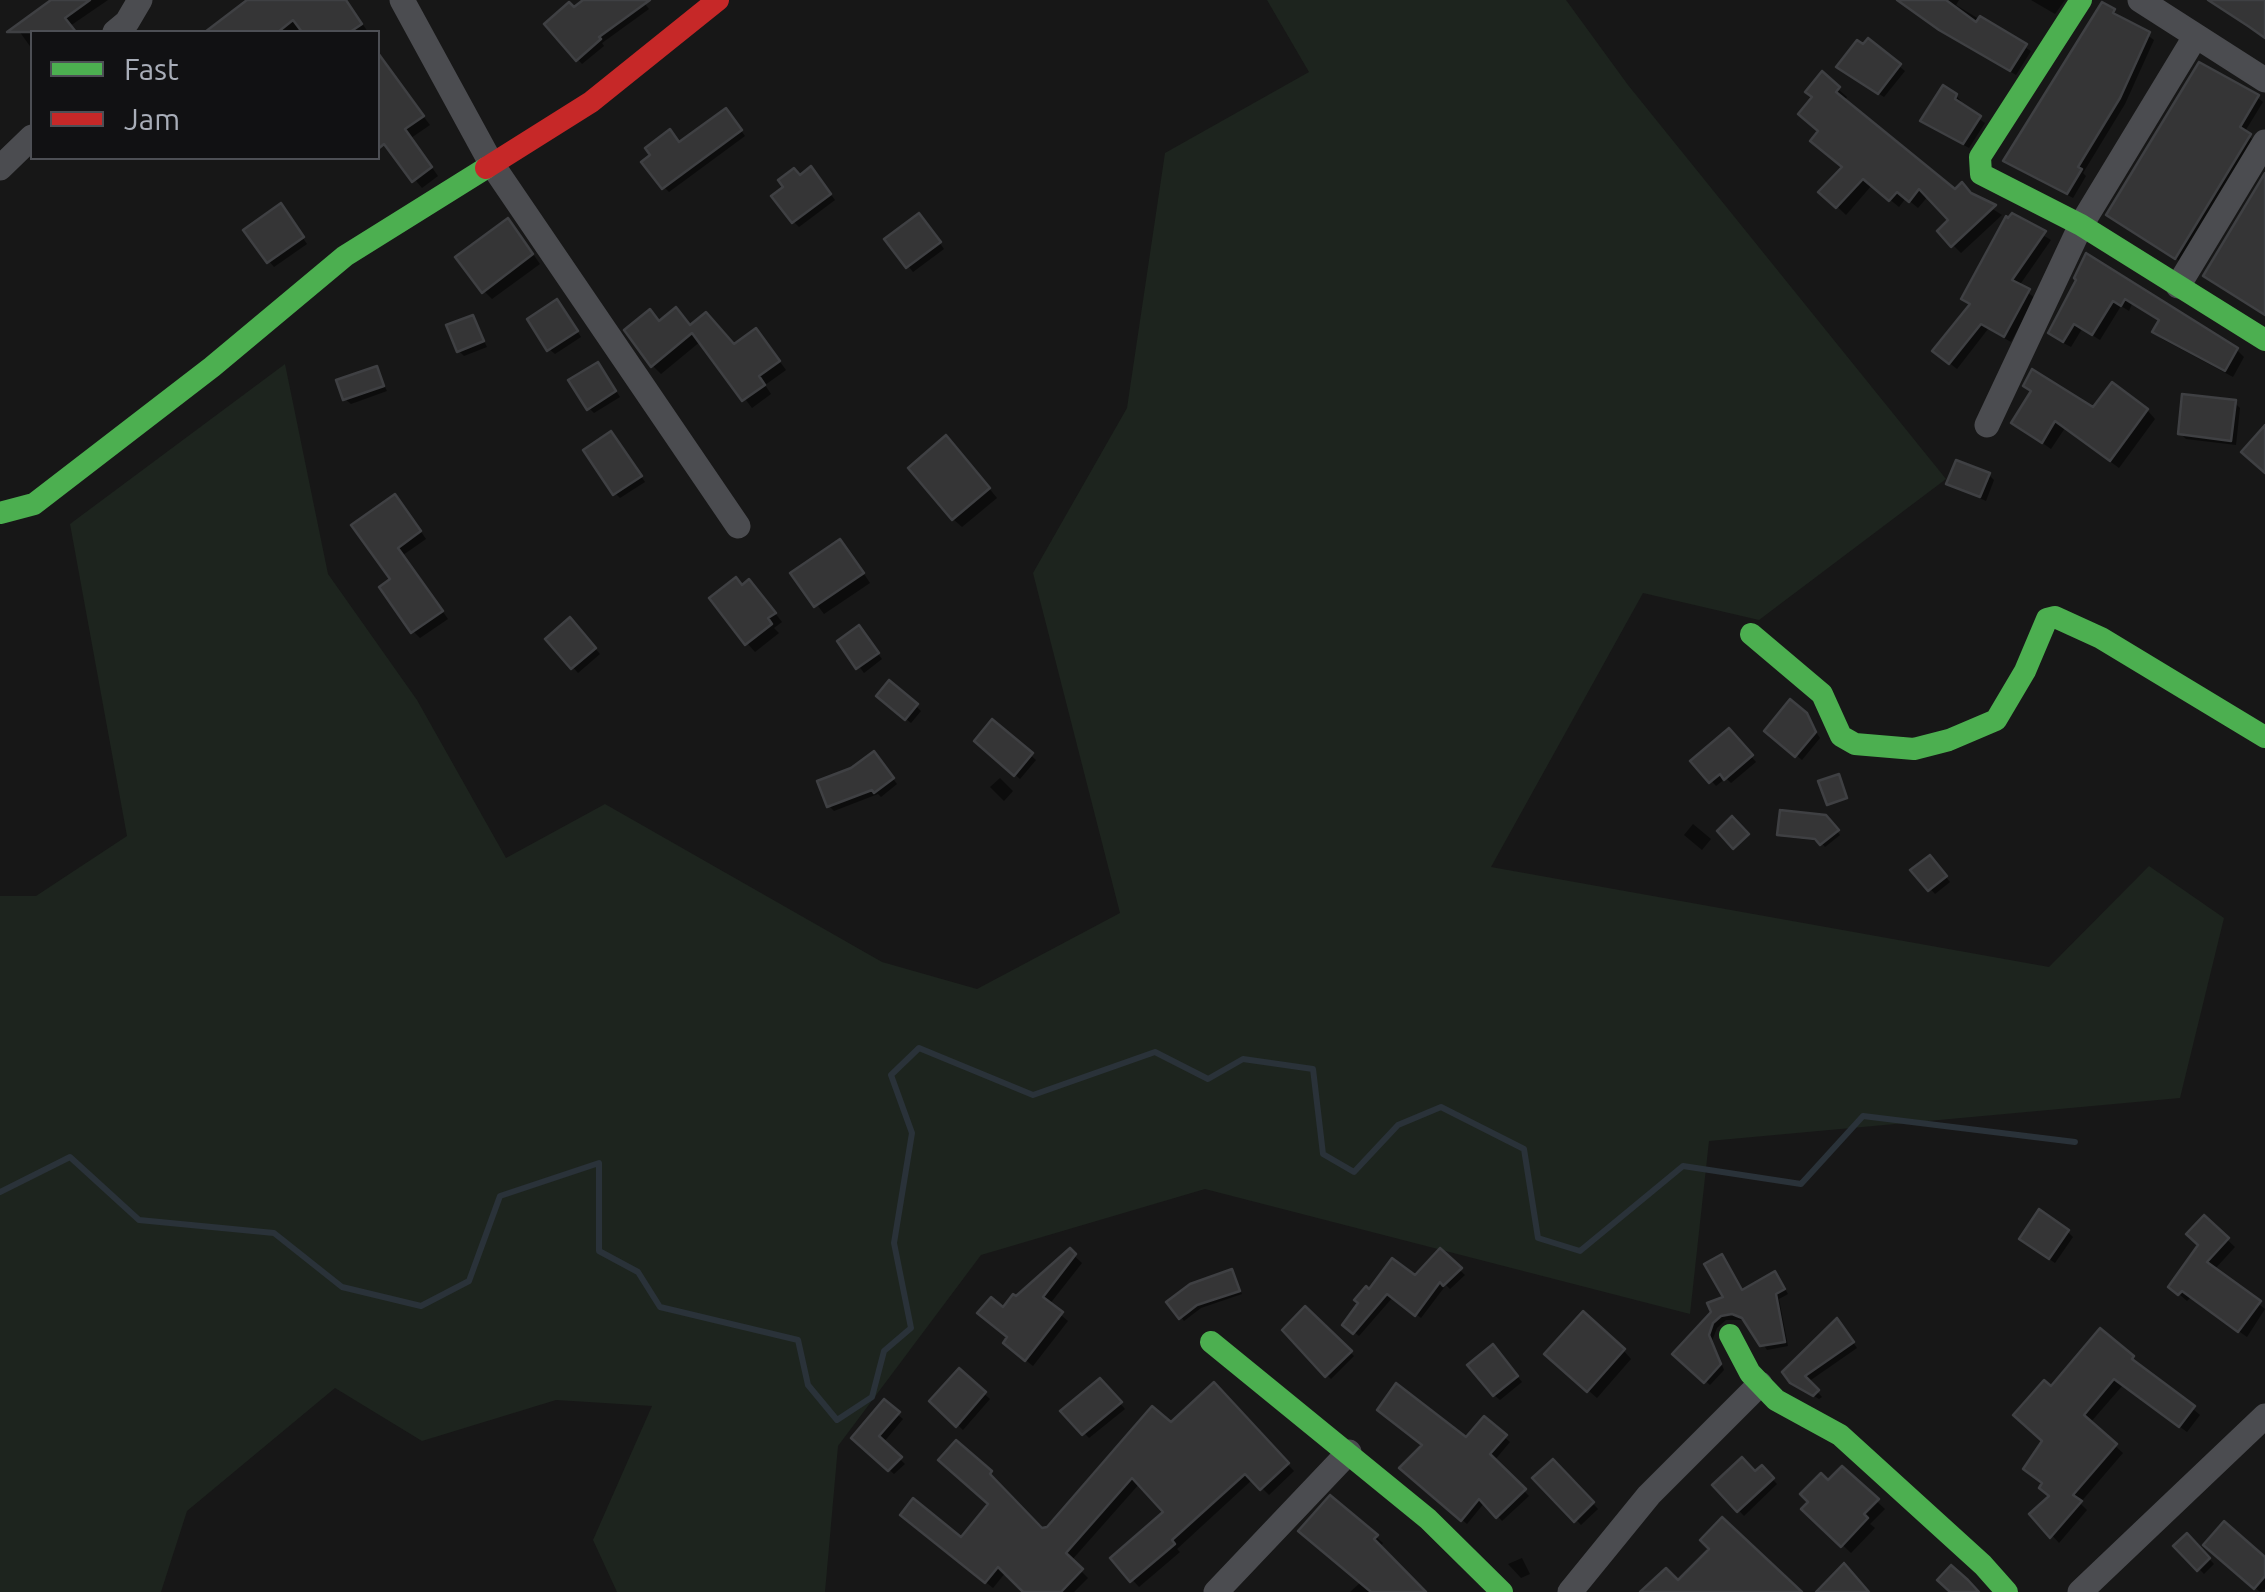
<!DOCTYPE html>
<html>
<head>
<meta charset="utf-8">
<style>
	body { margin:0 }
	#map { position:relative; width:2265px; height:1592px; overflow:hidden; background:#171717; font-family:Ubuntu,sans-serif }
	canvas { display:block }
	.legend { position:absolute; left:30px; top:30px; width:350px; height:130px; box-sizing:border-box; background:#111113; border:2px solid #4d4f55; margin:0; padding:12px 18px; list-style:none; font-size:30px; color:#a8adb8 }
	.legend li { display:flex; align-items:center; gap:20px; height:50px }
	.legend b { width:50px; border:2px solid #4d4f55 }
</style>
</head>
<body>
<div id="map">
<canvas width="2265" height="1592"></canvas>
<ul class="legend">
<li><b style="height:12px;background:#4caf50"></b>Fast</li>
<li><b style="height:12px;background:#c62828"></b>Jam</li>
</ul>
</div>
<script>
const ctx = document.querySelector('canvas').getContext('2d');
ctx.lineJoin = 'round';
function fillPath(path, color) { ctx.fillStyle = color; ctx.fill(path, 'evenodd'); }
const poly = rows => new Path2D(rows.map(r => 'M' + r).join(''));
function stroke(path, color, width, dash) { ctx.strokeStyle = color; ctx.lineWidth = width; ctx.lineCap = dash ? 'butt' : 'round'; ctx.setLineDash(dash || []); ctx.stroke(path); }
const green = poly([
	[1267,0,1566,0,1628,85,1946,479,1759,620,1643,593,1491,867,2049,967,2149,866,2224,918,2180,1098,1709,1141,1690,1314,1205,1189,981,1255,838,1446,825,1592,617,1592,593,1540,652,1406,556,1400,422,1441,335,1388,187,1511,161,1592,0,1592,0,896,36,896,127,836,70,524,285,364,328,574,417,700,506,858,605,804,882,962,977,989,1120,913,1033,573,1127,408,1165,153,1309,72]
]);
const shadow = poly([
	[55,0,108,0,70,26,75,32,32,32,32,49,17,28],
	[255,0,346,0,368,32,305,32,302,28,297,32,210,32],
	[587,0,642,0,649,9,602,43,604,46,582,64,547,24],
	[1898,0,1959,0,1956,5,2031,51,2016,75,1947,34],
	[2031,0,2065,0,2055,14],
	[2113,11,2154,40,2125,104,2083,173,2086,176,2073,198,2006,161],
	[1868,41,1905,71,1884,97,1845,72],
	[381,61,430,125,411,138,438,176,422,188,378,135,378,63],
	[1822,75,1847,97,1844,102,1955,192,1972,196,2002,215,1961,253,1940,232,1952,220,1929,195,1918,208,1906,198,1899,207,1872,185,1846,215,1822,192,1844,168,1821,132,1814,98],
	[1956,96,1961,101,1959,105,1985,123,1969,148,1928,125],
	[2257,97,2263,102,2244,133,2255,141,2181,262,2109,215],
	[731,117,745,136,669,192,664,187,680,144],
	[816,175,835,200,799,227,794,222,800,177],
	[285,212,307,244,274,267,269,261],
	[2012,217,2051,240,2019,286,2035,298,2011,342,1988,329,1957,369,1942,357,1972,306,1964,298],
	[924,221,944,249,913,272,887,239],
	[516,230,540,264,492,299,484,291],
	[2087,257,2237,350,2244,357,2233,377,2162,339,2155,332,2161,322,2132,304,2129,311,2121,306,2100,340,2082,329,2071,347,2058,340,2051,333,2079,280],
	[562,307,581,337,555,354,549,349],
	[472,317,487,347,464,356,459,351],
	[660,323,691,328,734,347,764,340,786,370,765,385,771,394,752,408,701,341,661,374,653,366],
	[376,369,387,391,351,404,345,399],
	[603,370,620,397,594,413,589,408],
	[2235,403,2240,408,2236,445,2186,439,2180,433],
	[2094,410,2147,410,2155,419,2119,468,2065,428,2051,449,2014,423],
	[616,439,645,482,620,498,615,493],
	[955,447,997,498,962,527,953,519],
	[1989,475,1994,480,1986,501,1949,484],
	[402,504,426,539,403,555,448,619,420,638,413,631,393,580],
	[848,550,870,583,824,614,793,573],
	[758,591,782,622,774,628,779,633,755,652,747,643],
	[570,620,600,654,578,673,548,639],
	[863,633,882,659,864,673,840,641],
	[884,701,916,706,921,711,911,723],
	[1805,715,1820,738,1802,760,1773,736],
	[993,722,1036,760,1020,779,977,741],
	[1729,731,1756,762,1731,783,1726,778,1716,786,1694,761],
	[879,760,897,784,881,797,878,794,834,811,829,806],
	[1000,778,1013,791,1004,801,990,787],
	[1830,822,1840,835,1825,847,1820,841,1784,837,1780,834],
	[1693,824,1711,839,1702,850,1684,835],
	[1934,863,1950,882,1935,894,1914,871],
	[2204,1218,2235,1247,2214,1270,2265,1309,2247,1337,2191,1297,2187,1301,2171,1287,2201,1246],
	[2068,1232,2073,1237,2055,1263,2027,1244],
	[1070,1252,1082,1263,1049,1305,1068,1321,1033,1366,1013,1350,1004,1310],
	[1440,1252,1465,1275,1450,1289,1446,1285,1421,1318,1393,1297,1359,1336,1345,1325,1366,1290,1415,1278],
	[1722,1257,1744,1293,1779,1279,1788,1294,1779,1299,1788,1346,1767,1350,1747,1320,1726,1320,1717,1328,1712,1341,1724,1370,1710,1385,1676,1354,1727,1298],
	[1231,1272,1242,1294,1201,1308,1184,1321,1181,1317],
	[1305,1309,1354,1356,1331,1379,1295,1344],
	[1842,1327,1857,1348,1808,1382,1822,1397,1819,1399,1791,1382],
	[1623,1350,1631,1359,1597,1398,1556,1362],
	[1498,1352,1522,1382,1500,1400,1494,1395],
	[2132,1358,2200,1415,2187,1432,2123,1385,2090,1423,2123,1453,2080,1503,2087,1510,2059,1543,2033,1514,2052,1497,2045,1442,2051,1390],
	[959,1371,990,1399,963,1430,932,1401],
	[1100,1381,1125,1409,1089,1438,1064,1411],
	[1214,1386,1294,1471,1269,1495,1253,1479,1177,1549,1180,1552,1139,1587,1113,1558,1167,1512,1140,1483,1071,1561,1088,1578,1074,1592,1026,1592,1006,1572,993,1588,911,1522,962,1540,991,1505,956,1444,997,1480,995,1482,1041,1530,1048,1529],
	[884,1403,903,1419,883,1443,905,1464,894,1474,854,1438],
	[1484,1420,1510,1442,1494,1461,1529,1496,1502,1521,1485,1502,1467,1524,1403,1468,1467,1441],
	[1553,1462,1598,1509,1581,1525,1536,1478],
	[1762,1468,1777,1484,1744,1516,1715,1485,1755,1474],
	[1842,1469,1885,1509,1870,1524,1875,1528,1851,1553,1805,1509],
	[2187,1536,2214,1564,2204,1574,2177,1546],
	[1376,1537,1383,1543,1379,1548,1424,1592,1350,1592,1361,1582,1308,1538],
	[2213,1551,2265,1557,2265,1589,2260,1592],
	[1522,1558,1530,1574,1521,1578,1508,1564]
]);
const stream = poly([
	[0,1192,70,1157,139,1220,274,1233,342,1287,421,1306,469,1281,500,1196,599,1163,599,1251,638,1272,660,1307,798,1340,808,1385,837,1420,872,1397,884,1351,911,1328,894,1243,912,1133,891,1075,919,1048,1033,1095,1155,1052,1208,1079,1243,1059,1313,1069,1323,1154,1354,1172,1398,1125,1441,1107,1524,1149,1538,1238,1580,1251,1683,1166,1801,1184,1863,1116,2075,1142]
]);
const building = poly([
	[51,0,90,0,65,18,76,32,7,32,51,0],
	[247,0,346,0,362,24,350,32,302,32,293,20,278,32,205,32,247,0],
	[583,0,650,0,599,37,601,39,576,61,544,24,569,2,574,7,583,0],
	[1897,0,1946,0,1976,22,1980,16,2027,44,2010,71,1939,30,1897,0],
	[2208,0,2265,0,2265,38,2248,26,2208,0],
	[2102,2,2115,9,2113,13,2150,32,2120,98,2078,167,2082,169,2067,194,2003,161,2102,2],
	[1868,38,1901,64,1878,94,1836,67,1857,40,1863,44,1868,38],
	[378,53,424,116,405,129,432,167,412,182,384,144,378,149,378,53],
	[2199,62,2259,95,2240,127,2251,134,2175,259,2106,215,2199,62],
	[1822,71,1840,87,1836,92,1955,189,1962,182,1971,193,1996,205,1951,247,1937,231,1948,220,1919,189,1909,202,1897,192,1889,201,1863,179,1836,208,1818,192,1842,167,1810,141,1818,131,1798,114,1812,97,1805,92,1822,71],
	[1943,85,1957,94,1955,99,1981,116,1963,144,1920,121,1943,85],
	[726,108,742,130,662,189,641,162,650,155,645,148,670,129,679,142,726,108],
	[811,166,831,194,792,223,771,196,783,187,778,180,794,168,800,175,811,166],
	[2265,173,2265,315,2203,276,2265,173],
	[281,203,304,237,267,263,243,230,281,203],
	[919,213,941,242,906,268,884,239,919,213],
	[2012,213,2046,231,2012,280,2030,289,2004,337,1981,324,1949,364,1932,351,1970,304,1961,299,2006,216,2008,218,2012,213],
	[508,218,533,254,482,293,455,257,508,218],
	[2086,253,2238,348,2225,371,2152,332,2159,320,2125,299,2121,306,2113,301,2092,335,2074,324,2063,342,2048,333,2076,280,2074,278,2086,253],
	[557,299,578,331,547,351,527,319,557,299],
	[676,307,690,325,706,312,734,344,756,328,780,361,759,376,765,385,742,401,692,333,651,367,624,330,650,309,659,321,676,307],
	[473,315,484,341,457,352,446,325,473,315],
	[598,362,616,391,587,410,568,380,598,362],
	[377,366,384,386,343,400,336,380,377,366],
	[2032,369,2093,407,2112,382,2148,409,2110,461,2055,421,2042,443,2011,423,2031,391,2023,386,2032,369],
	[2182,394,2236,400,2231,441,2178,434,2182,394],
	[2265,425,2265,473,2241,452,2265,425],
	[611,431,642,476,613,495,583,450,611,431],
	[946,435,990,488,952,520,908,468,946,435],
	[1956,460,1990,473,1980,497,1946,484,1956,460],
	[395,494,421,531,398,548,443,611,411,633,379,587,390,579,351,525,395,494],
	[840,539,864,573,814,607,790,573,840,539],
	[736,577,742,585,749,579,776,613,768,618,772,624,745,645,709,598,736,577],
	[570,617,596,648,571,669,545,639,570,617],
	[859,625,879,653,856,669,837,641,859,625],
	[889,680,918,704,905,720,876,696,889,680],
	[1790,699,1807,713,1816,732,1795,757,1764,731,1790,699],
	[992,719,1033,753,1014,776,974,741,992,719],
	[1729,728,1753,755,1724,780,1720,774,1709,783,1690,761,1729,728],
	[874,751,894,778,874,793,872,790,827,807,817,781,851,768,874,751],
	[1839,774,1847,798,1827,805,1818,781,1839,774],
	[1780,810,1826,815,1839,830,1820,845,1815,839,1777,835,1780,810],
	[1732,816,1749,834,1733,849,1717,831,1732,816],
	[1930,855,1947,876,1928,891,1910,870,1930,855],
	[2039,1209,2069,1230,2049,1259,2019,1239,2039,1209],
	[2204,1215,2229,1238,2207,1262,2261,1301,2238,1332,2182,1291,2178,1295,2168,1287,2198,1245,2186,1234,2204,1215],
	[1070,1248,1076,1254,1043,1297,1063,1312,1025,1361,1003,1343,1007,1337,977,1313,991,1297,1003,1307,1013,1294,1016,1296,1070,1248],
	[1440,1248,1462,1268,1443,1286,1440,1282,1415,1316,1387,1294,1353,1334,1342,1325,1358,1303,1354,1300,1366,1286,1369,1289,1392,1258,1415,1275,1440,1248],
	[1722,1254,1742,1290,1775,1271,1785,1289,1776,1294,1785,1342,1760,1346,1742,1318,1732,1314,1721,1316,1713,1323,1709,1335,1721,1364,1704,1383,1672,1354,1711,1312,1707,1303,1723,1297,1704,1264,1722,1254],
	[1232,1269,1240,1291,1197,1305,1179,1319,1166,1302,1190,1284,1232,1269],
	[1305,1306,1352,1351,1325,1377,1282,1330,1305,1306],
	[1583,1311,1625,1349,1587,1392,1544,1354,1583,1311],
	[1837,1318,1854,1342,1805,1376,1819,1390,1813,1396,1790,1383,1782,1372,1837,1318],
	[2100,1328,2134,1356,2132,1359,2195,1406,2179,1427,2114,1379,2084,1415,2117,1444,2073,1495,2082,1501,2050,1538,2029,1514,2049,1496,2039,1488,2042,1483,2023,1469,2042,1441,2013,1415,2044,1380,2051,1386,2100,1328],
	[1493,1344,1518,1376,1493,1396,1467,1365,1493,1344],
	[959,1368,986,1392,956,1427,929,1401,959,1368],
	[1100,1378,1122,1402,1082,1435,1060,1411,1100,1378],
	[1214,1382,1289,1463,1260,1490,1245,1474,1172,1540,1175,1544,1130,1582,1110,1558,1163,1512,1132,1478,1066,1553,1083,1569,1061,1592,1023,1592,998,1567,985,1583,900,1515,913,1498,961,1537,988,1504,938,1460,956,1440,992,1471,990,1474,1042,1528,1047,1527,1152,1406,1171,1422,1214,1382],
	[1396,1383,1466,1437,1484,1416,1507,1435,1490,1454,1526,1489,1496,1518,1479,1499,1461,1521,1399,1468,1422,1445,1377,1410,1396,1383],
	[884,1399,900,1412,879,1436,902,1457,888,1471,851,1438,884,1399],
	[1742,1457,1755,1471,1762,1465,1774,1478,1737,1512,1712,1485,1742,1457],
	[1553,1459,1594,1502,1574,1522,1532,1478,1553,1459],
	[1842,1466,1879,1499,1864,1514,1868,1518,1841,1547,1801,1509,1808,1502,1800,1494,1821,1473,1828,1480,1842,1466],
	[1330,1495,1378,1535,1374,1539,1426,1592,1371,1592,1298,1531,1330,1495],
	[1722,1517,1802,1592,1640,1592,1666,1568,1678,1580,1709,1549,1700,1540,1722,1517],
	[2224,1521,2265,1557,2265,1576,2254,1589,2203,1545,2224,1521],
	[2187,1533,2210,1558,2197,1571,2173,1546,2187,1533],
	[1844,1563,1869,1592,1816,1592,1844,1563],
	[1951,1565,1968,1580,1979,1592,1950,1592,1937,1580,1951,1565]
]);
const street = poly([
	[402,0,491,163,738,526],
	[2140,0,2265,80],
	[115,32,127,22,140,0],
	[0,168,32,137],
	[2178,286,2265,142],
	[1987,425,2081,225,2195,37],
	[1216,1592,1349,1452],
	[1570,1592,1649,1495,1760,1384],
	[2080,1592,2265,1416]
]);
const fast = poly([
	[2081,0,1980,157,1981,174,2081,225,2265,340],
	[0,513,34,504,212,367,345,256,486,168],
	[1751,634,1822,694,1841,736,1855,744,1914,749,1949,740,1996,720,2025,671,2047,619,2055,617,2101,638,2265,737],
	[1730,1335,1750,1373,1776,1400,1840,1435,1983,1565,2007,1592],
	[1211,1342,1428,1519,1502,1592]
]);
const jam = poly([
	[486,168,591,102,718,0]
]);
fillPath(green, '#1d241e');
fillPath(shadow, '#0007');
stroke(stream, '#2a3239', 6);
fillPath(building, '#353536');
stroke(building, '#3f4043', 2.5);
stroke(street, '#4b4c50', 25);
stroke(fast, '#4caf50', 22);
stroke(jam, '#c62828', 22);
</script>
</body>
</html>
